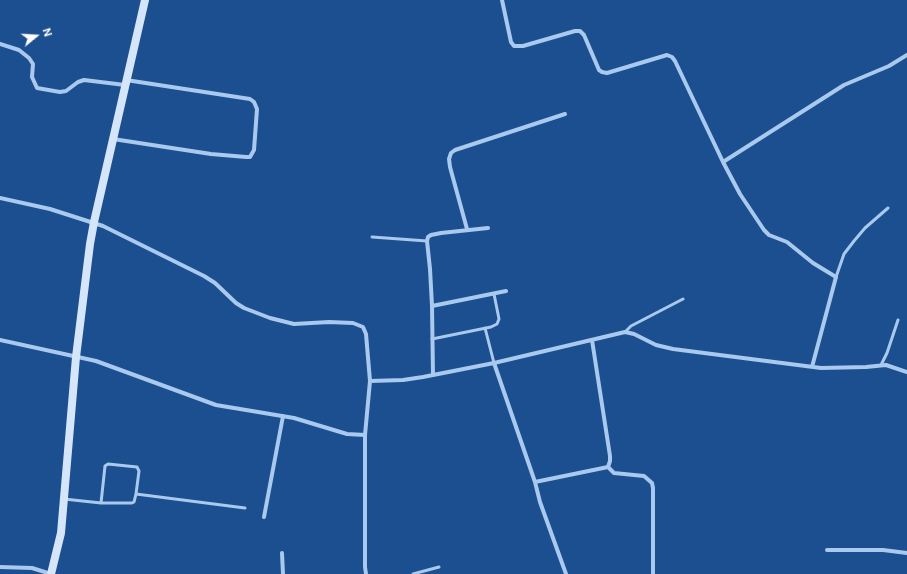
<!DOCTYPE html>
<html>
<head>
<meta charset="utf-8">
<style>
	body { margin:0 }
	#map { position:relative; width:907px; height:574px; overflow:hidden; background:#1b4f8f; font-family:"DM Sans",sans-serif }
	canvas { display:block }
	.north { position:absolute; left:16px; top:16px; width:40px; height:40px; -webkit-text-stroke:3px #1b4f8f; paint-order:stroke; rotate:72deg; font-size:11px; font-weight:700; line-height:16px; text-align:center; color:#fff }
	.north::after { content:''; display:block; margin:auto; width:14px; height:18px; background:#fff; clip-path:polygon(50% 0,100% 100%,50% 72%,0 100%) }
</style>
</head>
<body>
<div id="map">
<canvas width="907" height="574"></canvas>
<div class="north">N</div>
</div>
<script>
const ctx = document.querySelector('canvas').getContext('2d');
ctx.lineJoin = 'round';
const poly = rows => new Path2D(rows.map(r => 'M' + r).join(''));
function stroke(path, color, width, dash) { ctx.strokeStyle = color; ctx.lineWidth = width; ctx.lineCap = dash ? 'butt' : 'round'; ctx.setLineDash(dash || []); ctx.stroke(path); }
const lane = poly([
	[372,237,427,241],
	[836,277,844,254,854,241,865,228,888,208],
	[485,328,494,363],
	[625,332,631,326,683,299],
	[432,339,491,327,497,324,499,319,494,294],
	[881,365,887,353,898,320],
	[136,494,245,508],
	[64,499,101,503,132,503,134,502,136,494,139,471,137,467,108,464,105,466,101,503],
	[413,574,439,567]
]);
const street = poly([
	[502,0,511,42,514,46,523,46,575,31,580,31,584,35,599,70,602,72,607,73,667,55,672,57,675,61,723,162,740,194,764,230,769,235,787,242,813,263,836,277,812,367],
	[0,44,19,50,29,58,33,64,32,77,37,88,60,92,66,91,78,82,84,80,125,85],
	[113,139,211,154,246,157,250,157,254,150,257,109,254,102,250,99,126,80],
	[723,162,844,85,889,66,907,55],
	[0,198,50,209,103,226,204,276,215,283,236,303,244,308,270,318,294,324,329,322,353,323,363,327,366,334,370,381],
	[467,229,450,167,449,159,451,153,455,150,565,114],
	[432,306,506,291],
	[0,340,96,361,216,405,294,418,347,434,365,435],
	[494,363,535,482,540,502,566,574],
	[433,375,432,306,430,269,427,241,428,237,431,235,441,233,488,228],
	[608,467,614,473,644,476,652,483,653,488,653,574],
	[535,482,608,467,610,461,610,456,592,340],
	[264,517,283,416],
	[827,550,883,550,907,553],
	[282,553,283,574],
	[0,567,32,568,51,574],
	[366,574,365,567,365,435,370,381,403,380,423,377,494,363,625,332,634,334,656,345,673,349,821,368,866,367,886,365,907,372]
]);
const secondary = poly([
	[51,574,61,533,76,357,90,244,94,222,145,0]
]);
stroke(lane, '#a9c9ee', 3);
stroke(street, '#a9c9ee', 4);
stroke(secondary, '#d6e6fa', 8);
</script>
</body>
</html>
